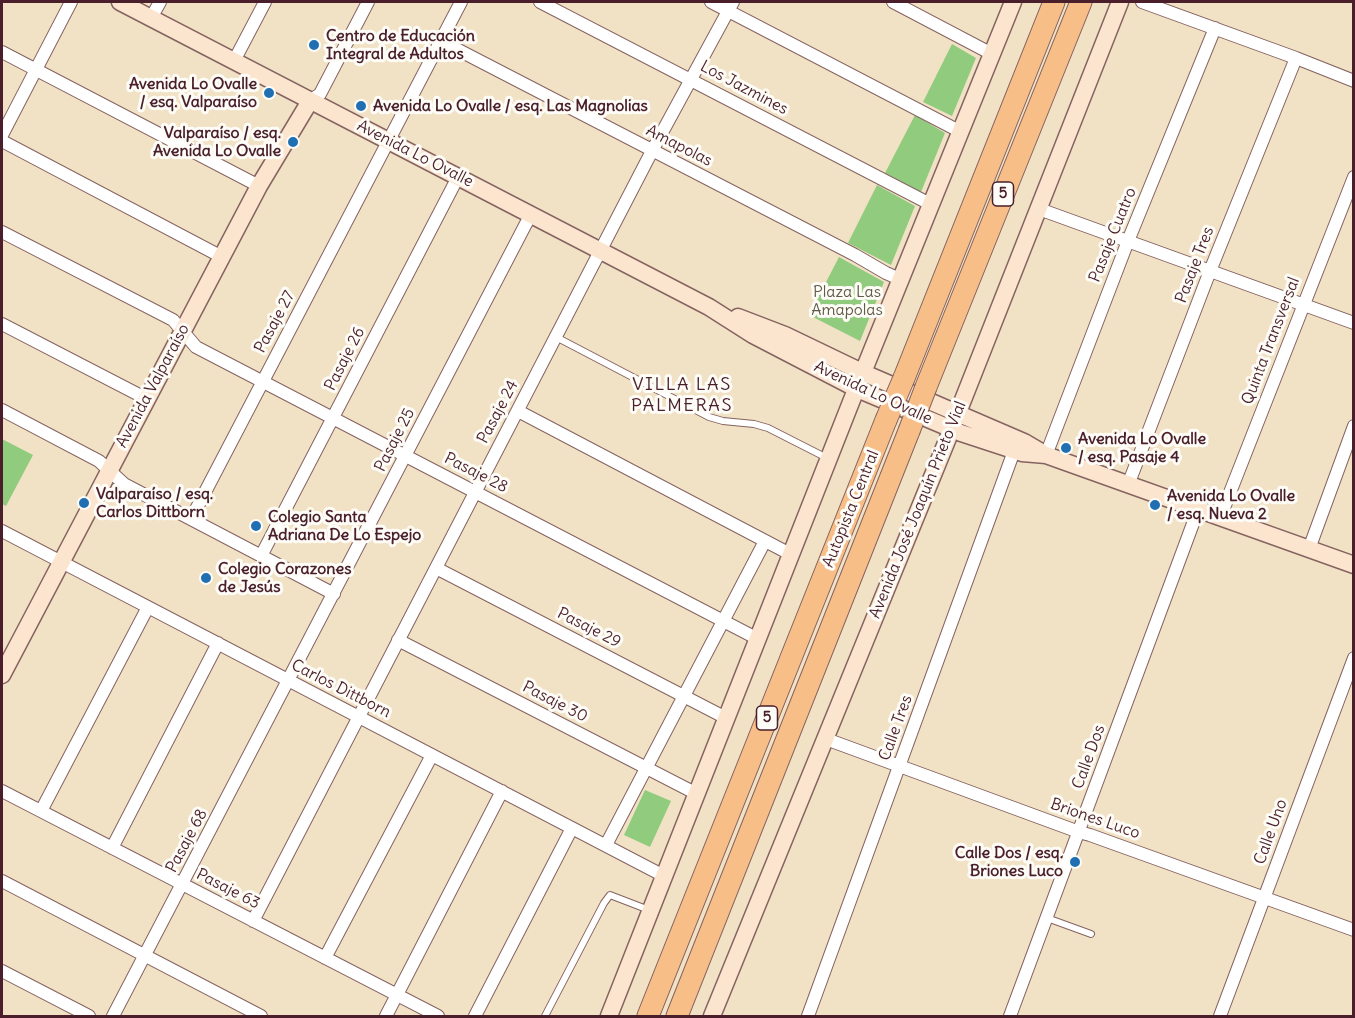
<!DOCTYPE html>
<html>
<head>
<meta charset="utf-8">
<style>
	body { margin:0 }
	#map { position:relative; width:1355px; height:1018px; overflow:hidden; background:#f2e2c5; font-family:Delius,sans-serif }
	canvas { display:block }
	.frame { position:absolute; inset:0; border:3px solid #4a1f2b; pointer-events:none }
</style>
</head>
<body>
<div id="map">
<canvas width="1355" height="1018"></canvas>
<div class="frame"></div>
</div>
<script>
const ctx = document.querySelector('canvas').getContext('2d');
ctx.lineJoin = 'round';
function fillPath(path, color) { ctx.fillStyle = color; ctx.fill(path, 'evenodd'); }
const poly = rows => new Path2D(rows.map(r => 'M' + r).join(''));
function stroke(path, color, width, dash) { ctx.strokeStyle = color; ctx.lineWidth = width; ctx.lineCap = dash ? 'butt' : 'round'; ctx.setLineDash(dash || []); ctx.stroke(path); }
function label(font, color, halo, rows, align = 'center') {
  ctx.font = font + ' Delius,sans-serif'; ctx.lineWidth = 6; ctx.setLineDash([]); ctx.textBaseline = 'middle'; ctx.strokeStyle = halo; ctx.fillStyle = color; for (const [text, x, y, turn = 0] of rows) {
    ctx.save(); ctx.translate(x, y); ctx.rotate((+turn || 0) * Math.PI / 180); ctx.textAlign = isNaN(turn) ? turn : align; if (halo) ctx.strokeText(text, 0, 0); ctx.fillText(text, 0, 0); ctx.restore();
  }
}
const green = poly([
	[952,44,976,58,952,116,923,102],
	[915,115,945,133,921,192,885,173],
	[877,185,915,206,891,265,848,243],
	[839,257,884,282,860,341,809,315],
	[2,439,33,455,6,506,2,504],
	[645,790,671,801,650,847,624,835]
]);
const lane = poly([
	[556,337,709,417,723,421,754,424,768,428,827,458],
	[1047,918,1091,934],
	[545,1016,604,903,610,895,649,910]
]);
const street = poly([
	[540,2,932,205],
	[711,2,961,132],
	[893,2,992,54],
	[1142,2,1296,58,1354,81],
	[151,18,160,2],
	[441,41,855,255,886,273,902,280],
	[2,52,259,186],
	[234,61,265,2],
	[310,101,320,94,368,2],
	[2,135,71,2],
	[2,141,222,257],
	[1039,209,1354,323],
	[2,232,173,320,196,347,758,639],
	[2,324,147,399],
	[2,410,99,461,124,484,334,594],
	[518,411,792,555],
	[1046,455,1128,241,1215,28],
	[1128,485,1210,271,1296,58],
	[1220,518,1354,177],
	[191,519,461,2],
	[2,531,664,876],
	[1309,549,1354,426],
	[261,556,458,177],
	[436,568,726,718],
	[398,640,697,794],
	[826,739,1079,832,1090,835,1354,930],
	[2,791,438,1016],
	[41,811,148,607],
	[606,845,765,541],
	[112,848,218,643],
	[2,881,261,1016],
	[253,921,652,151,733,2],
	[325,958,432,755],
	[2,971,89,1016],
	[113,1016,531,214],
	[386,1016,502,791],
	[475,1016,572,828],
	[808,1016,1014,451],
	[1010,1016,1198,510],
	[1220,1016,1354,658]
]);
const secondary = poly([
	[120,2,709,307,753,335,857,389,961,433,1022,453,1046,455,1354,565],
	[738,317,785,335,864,373,1024,442,1041,452],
	[2,675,259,186,310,101],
	[609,1016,853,397,1013,2],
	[712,1016,946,443,1120,2]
]);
const highway = poly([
	[904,378,1054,2],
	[926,387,1081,2],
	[648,1016,886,420],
	[677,1016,909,431]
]);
const highwayBridge = poly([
	[886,420,904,378],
	[909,431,926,387]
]);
const markers = [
	[314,45,6,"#1f6fb2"],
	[269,93,6,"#1f6fb2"],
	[361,106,6,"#1f6fb2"],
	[293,142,6,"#1f6fb2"],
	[1066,448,6,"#1f6fb2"],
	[84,503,6,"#1f6fb2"],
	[1155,505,6,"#1f6fb2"],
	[256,526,6,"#1f6fb2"],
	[206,578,6,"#1f6fb2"],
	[1075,862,6,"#1f6fb2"]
];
const shields = [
	[1003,194,21],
	[767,718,21]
];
const shieldNames = [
	["5",1003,194],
	["5",767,718]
];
const poiNames = [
	["Centro de Educación",326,36],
	["Integral de Adultos",326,54],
	["Avenida Lo Ovalle",257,84,"right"],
	["/ esq. Valparaíso",257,102,"right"],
	["Avenida Lo Ovalle / esq. Las Magnolias",373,106],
	["Valparaíso / esq.",281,133,"right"],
	["Avenida Lo Ovalle",281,151,"right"],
	["Avenida Lo Ovalle",1078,439],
	["/ esq. Pasaje 4",1078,457],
	["Valparaíso / esq.",96,494],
	["Carlos Dittborn",96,512],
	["Avenida Lo Ovalle",1167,496],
	["/ esq. Nueva 2",1167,514],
	["Colegio Santa",268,517],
	["Adriana De Lo Espejo",268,535],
	["Colegio Corazones",218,569],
	["de Jesús",218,587],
	["Calle Dos / esq.",1063,853,"right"],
	["Briones Luco",1063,871,"right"]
];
const streetNames = [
	["Los Jazmines",744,88,28],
	["Amapolas",679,146,27],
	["Avenida Lo Ovalle",415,154,27],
	["Pasaje Cuatro",1113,235,-68],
	["Pasaje Tres",1195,265,-69],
	["Pasaje 27",275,322,-62],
	["Quinta Transversal",1271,341,-69],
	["Pasaje 26",345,359,-63],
	["Avenida Valparaíso",153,386,-62],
	["Avenida Lo Ovalle",873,393,25],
	["Pasaje 24",498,412,-62],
	["Pasaje 25",395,440,-63],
	["Pasaje 28",476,473,27],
	["Autopista Central",851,509,-68],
	["Avenida José Joaquín Prieto Vial",918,510,-68],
	["Pasaje 29",589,628,27],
	["Carlos Dittborn",341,689,27],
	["Pasaje 30",555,702,27],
	["Calle Tres",896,728,-70],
	["Calle Dos",1089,757,-70],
	["Briones Luco",1095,819,19],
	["Calle Uno",1271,832,-70],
	["Pasaje 68",187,841,-62],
	["Pasaje 63",228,889,27]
];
const parkNames = [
	["Plaza Las",847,292],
	["Amapolas",847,310]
];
const neighbourhoodNames = [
	["VILLA LAS",682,385],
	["PALMERAS",682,406]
];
fillPath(green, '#91cb7e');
stroke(lane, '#856361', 8);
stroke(street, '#856361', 14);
stroke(secondary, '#856361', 19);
stroke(highway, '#856361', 23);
stroke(lane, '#fff', 6);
stroke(street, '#fff', 12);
stroke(secondary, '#fce5cf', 16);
stroke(highway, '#f7be88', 21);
stroke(highwayBridge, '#856361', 23, []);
stroke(highwayBridge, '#f7be88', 21);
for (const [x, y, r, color] of markers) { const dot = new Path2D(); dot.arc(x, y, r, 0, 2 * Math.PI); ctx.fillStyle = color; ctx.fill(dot); stroke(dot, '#fdfcf7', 2); }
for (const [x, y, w] of shields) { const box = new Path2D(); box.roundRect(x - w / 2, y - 12, w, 24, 4.5); ctx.fillStyle = '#fdfcf7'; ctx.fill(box); stroke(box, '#4a1f2b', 1.5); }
label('bold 15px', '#4a1f2b', null, shieldNames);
label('bold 16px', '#4a1f2b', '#fdfcf7', poiNames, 'left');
label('16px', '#4a1f2b', '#fdfcf7', streetNames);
label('16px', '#635b48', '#fdfcf7', parkNames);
ctx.letterSpacing = '1.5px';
label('18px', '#4a1f2b', '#fdfcf7', neighbourhoodNames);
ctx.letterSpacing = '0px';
</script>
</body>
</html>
